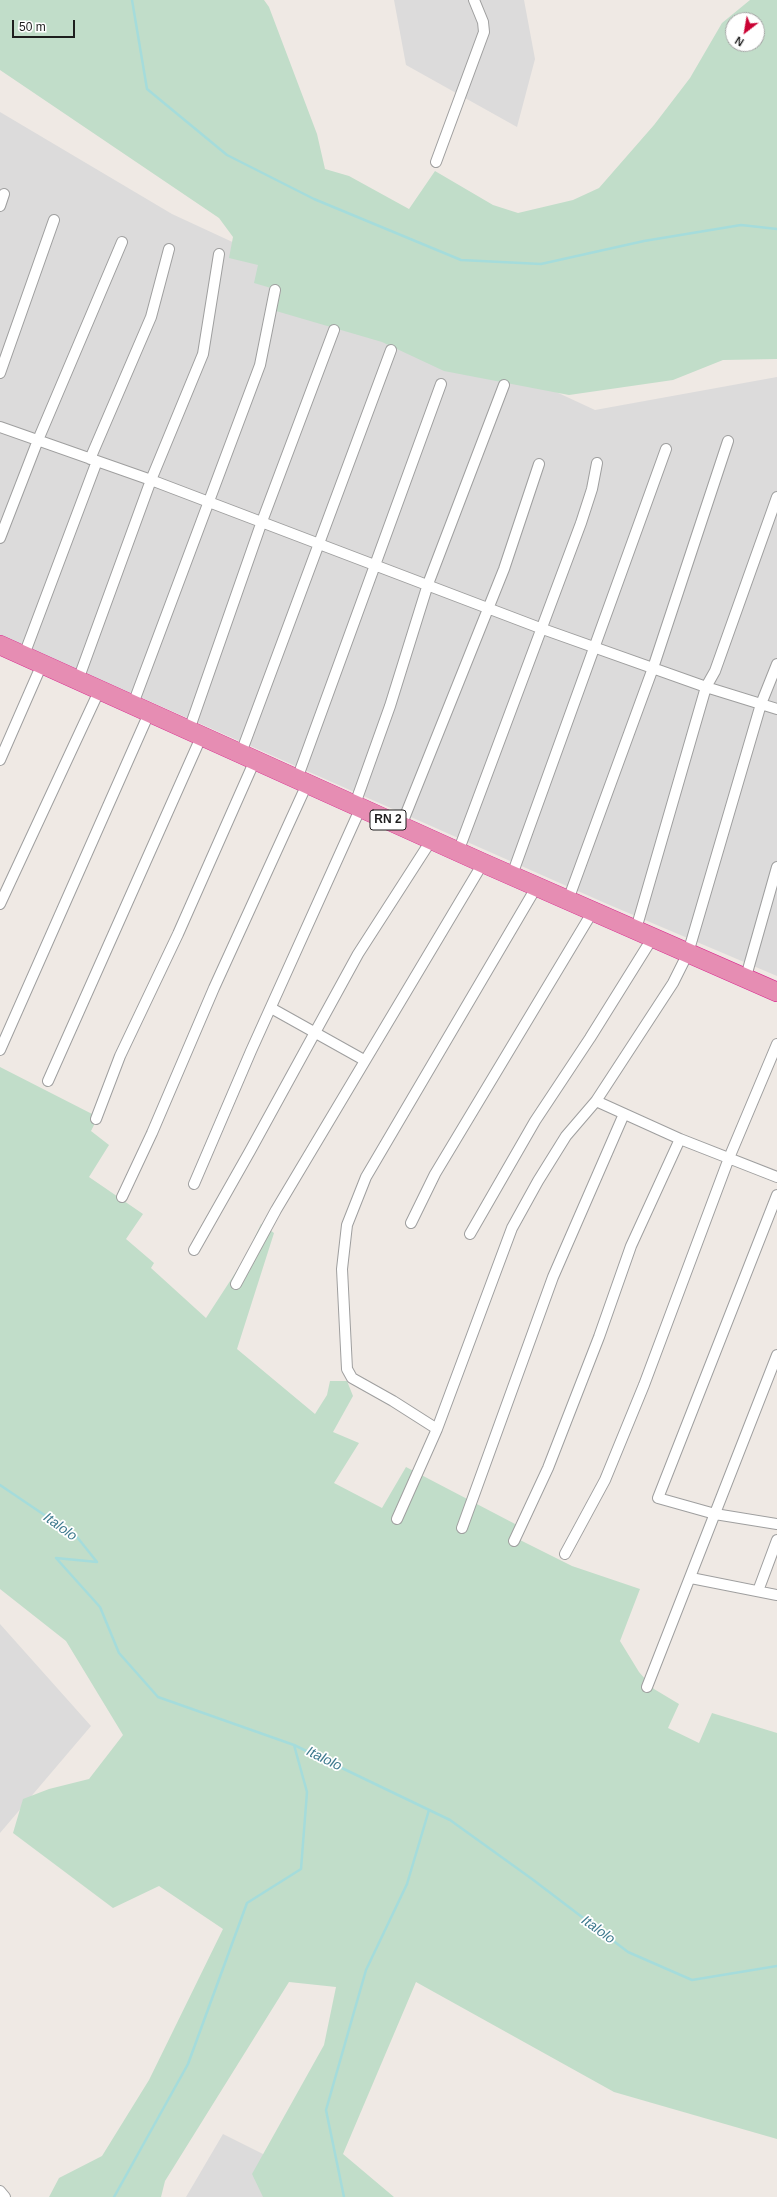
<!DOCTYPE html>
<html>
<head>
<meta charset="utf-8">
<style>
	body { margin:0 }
	#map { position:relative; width:777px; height:2197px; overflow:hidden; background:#efe9e4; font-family:Arial,sans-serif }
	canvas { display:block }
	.north { position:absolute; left:725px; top:12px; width:40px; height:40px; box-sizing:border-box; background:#fff; border:1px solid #a5a5a5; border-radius:50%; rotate:211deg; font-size:11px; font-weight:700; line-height:16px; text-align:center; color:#1e1e1e }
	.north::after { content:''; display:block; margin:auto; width:14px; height:18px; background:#ca0233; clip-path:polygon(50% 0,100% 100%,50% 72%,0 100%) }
	.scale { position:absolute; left:12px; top:20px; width:63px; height:18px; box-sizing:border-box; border:2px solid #1e1e1e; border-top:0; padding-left:5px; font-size:12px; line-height:14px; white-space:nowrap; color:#1e1e1e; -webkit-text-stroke:3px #fff; paint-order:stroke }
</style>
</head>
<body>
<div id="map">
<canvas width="777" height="2197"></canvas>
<div class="north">N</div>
<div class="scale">50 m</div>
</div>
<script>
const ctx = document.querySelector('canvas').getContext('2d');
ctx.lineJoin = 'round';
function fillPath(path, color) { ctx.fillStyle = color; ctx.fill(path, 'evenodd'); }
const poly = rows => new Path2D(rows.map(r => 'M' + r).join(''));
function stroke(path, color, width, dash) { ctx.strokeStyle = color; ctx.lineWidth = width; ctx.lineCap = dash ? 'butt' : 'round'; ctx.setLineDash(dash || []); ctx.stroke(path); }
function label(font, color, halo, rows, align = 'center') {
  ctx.font = font + ' Arial,sans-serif'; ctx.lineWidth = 3.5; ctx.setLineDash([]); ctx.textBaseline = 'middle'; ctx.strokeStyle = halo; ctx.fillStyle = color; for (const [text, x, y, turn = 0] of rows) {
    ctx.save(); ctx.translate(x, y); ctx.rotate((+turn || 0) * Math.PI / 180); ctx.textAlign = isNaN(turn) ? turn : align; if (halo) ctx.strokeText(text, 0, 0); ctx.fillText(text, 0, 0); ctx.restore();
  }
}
const residential = poly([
	[394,0,524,0,535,59,517,127,406,65],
	[0,112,172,214,595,410,777,377,777,976,605,903,0,635],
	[0,1624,91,1726,0,1833],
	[223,2134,349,2197,186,2197]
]);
const wetland = poly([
	[0,0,264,0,269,7,317,134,325,169,349,176,409,209,435,171,493,205,518,213,573,200,599,188,654,125,690,78,722,23,750,0,777,0,777,359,723,360,673,380,569,395,444,371,382,342,276,311,281,291,254,283,258,265,229,258,233,237,219,218,0,70],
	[733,20,757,20,757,44,733,44],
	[0,1067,98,1117,91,1131,109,1145,89,1177,143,1214,126,1239,154,1263,151,1268,206,1318,245,1258,261,1224,274,1233,237,1349,315,1414,327,1395,330,1381,347,1381,353,1396,333,1432,359,1443,334,1483,382,1508,406,1467,517,1525,514,1537,572,1566,640,1589,620,1641,639,1672,654,1689,679,1704,668,1728,699,1743,712,1713,777,1733,777,2139,614,2092,416,1982,343,2154,394,2197,263,2197,252,2174,324,2045,336,1987,289,1982,165,2181,161,2197,49,2197,59,2178,102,2156,149,2080,223,1929,159,1886,113,1908,13,1833,23,1799,49,1789,89,1779,123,1735,66,1641,0,1589]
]);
const stream = poly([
	[132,0,147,89,227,155,314,199,461,260,541,264,644,241,741,225,777,229],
	[0,1485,77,1537,97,1562,56,1558,100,1607,119,1653,158,1697,294,1745,450,1820,532,1879,628,1952,692,1980,777,1966],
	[114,2197,188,2064,247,1903,301,1869,307,1792,294,1745],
	[344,2197,326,2110,366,1970,407,1884,429,1810]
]);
const street = poly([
	[436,162,484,32,483,22,474,0],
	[0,206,4,194],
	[0,373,54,220],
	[0,427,151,480,540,628,706,687,777,709],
	[90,459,151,317,169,249],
	[0,538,38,440,122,242],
	[24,655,97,461],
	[78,680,151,480,203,354,219,254],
	[133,704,260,365,275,290],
	[189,730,261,524,334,330],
	[241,753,391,350],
	[0,760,42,664],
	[297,779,441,384],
	[355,804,390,706,428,584,504,385],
	[401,826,504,569,539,464],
	[458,852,581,523,592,489,597,463],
	[512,875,666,449],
	[568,900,653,668,728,441],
	[0,904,100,689],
	[636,929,706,687,715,671,777,497],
	[745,980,777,867],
	[271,1008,364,1060],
	[0,1050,150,711],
	[48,1081,202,735],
	[596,1101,680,1139,777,1177],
	[96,1119,120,1056,178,934,255,760],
	[194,1184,251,1051,361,807],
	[777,1195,658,1498,715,1514,777,1524],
	[122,1197,152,1133,214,988,307,784],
	[411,1223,435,1174,593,911],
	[470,1234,535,1121,590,1038,653,937],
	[194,1250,250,1151,358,954,432,839],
	[236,1284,276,1210,483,863],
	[437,1429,393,1401,352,1378,347,1369,342,1269,347,1225,366,1177,537,886],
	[397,1519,437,1429,512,1228,538,1181,566,1136,596,1101,673,983,688,953,761,704,777,664],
	[462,1528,553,1277,624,1114],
	[514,1541,548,1468,599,1337,631,1246,680,1139],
	[565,1554,605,1480,644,1385,729,1158,777,1044],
	[691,1578,777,1595],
	[758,1591,777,1540],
	[647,1687,777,1355],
	[0,2191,5,2197]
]);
const highway = poly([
	[0,645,483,863,777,992]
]);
const shields = [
	[388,820,36]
];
const shieldNames = [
	["RN 2",388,820]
];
const waterNames = [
	["Italolo",60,1527,36],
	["Italolo",324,1759,26],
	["Italolo",598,1930,36]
];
fillPath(residential, '#dcdbdb');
fillPath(wetland, '#c1ddc9');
stroke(stream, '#a5dcdb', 2.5);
stroke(street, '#9f9f9f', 12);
stroke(highway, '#d8268e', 20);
stroke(street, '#fff', 10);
stroke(highway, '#e68db3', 19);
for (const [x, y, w] of shields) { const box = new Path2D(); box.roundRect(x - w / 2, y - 10, w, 20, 3); ctx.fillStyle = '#fff'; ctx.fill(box); stroke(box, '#1e1e1e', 1); }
label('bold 12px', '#1e1e1e', null, shieldNames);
label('italic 14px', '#3f7a8e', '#fff', waterNames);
</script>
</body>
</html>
